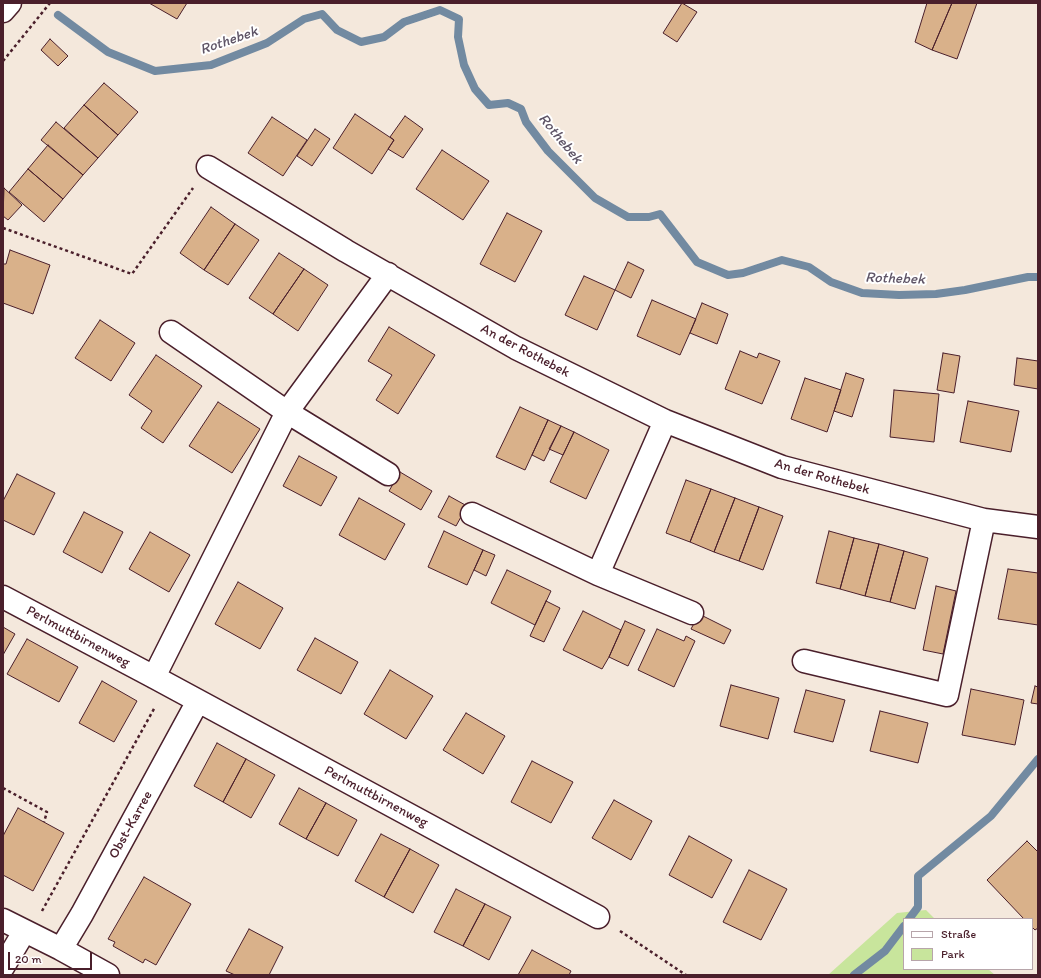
<!DOCTYPE html>
<html>
<head>
<meta charset="utf-8">
<style>
	body { margin:0 }
	#map { position:relative; width:1041px; height:978px; overflow:hidden; background:#f4e8dc; font-family:Itim,sans-serif }
	canvas { display:block }
	.frame { position:absolute; inset:0; border:4px solid #4a1f2b; pointer-events:none }
	.legend { position:absolute; left:903px; top:918px; width:130px; height:52px; box-sizing:border-box; background:#fff; border:1px solid #b7a5aa; margin:0; padding:5px 7px; list-style:none; font-size:12px; color:#4a1f2b }
	.legend li { display:flex; align-items:center; gap:8px; height:20px }
	.legend b { width:20px; border:1px solid #b7a5aa }
	.scale { position:absolute; left:8px; top:952px; width:84px; height:18px; box-sizing:border-box; border:2px solid #4a1f2b; border-top:0; padding-left:5px; font-size:12px; line-height:14px; white-space:nowrap; color:#4a1f2b; -webkit-text-stroke:3px #fff; paint-order:stroke }
</style>
</head>
<body>
<div id="map">
<canvas width="1041" height="978"></canvas>
<div class="frame"></div>
<ul class="legend">
<li><b style="height:5px;background:#fff"></b>Straße</li>
<li><b style="height:11px;background:#c8e59c"></b>Park</li>
</ul>
<div class="scale">20 m</div>
</div>
<script>
const ctx = document.querySelector('canvas').getContext('2d');
ctx.lineJoin = 'round';
function fillPath(path, color) { ctx.fillStyle = color; ctx.fill(path, 'evenodd'); }
const poly = rows => new Path2D(rows.map(r => 'M' + r).join(''));
function stroke(path, color, width, dash) { ctx.strokeStyle = color; ctx.lineWidth = width; ctx.lineCap = dash ? 'butt' : 'round'; ctx.setLineDash(dash || []); ctx.stroke(path); }
function label(font, color, halo, rows, align = 'center') {
  ctx.font = font + ' Itim,sans-serif'; ctx.lineWidth = 4; ctx.setLineDash([]); ctx.textBaseline = 'middle'; ctx.strokeStyle = halo; ctx.fillStyle = color; for (const [text, x, y, turn = 0] of rows) {
    ctx.save(); ctx.translate(x, y); ctx.rotate((+turn || 0) * Math.PI / 180); ctx.textAlign = isNaN(turn) ? turn : align; if (halo) ctx.strokeText(text, 0, 0); ctx.fillText(text, 0, 0); ctx.restore();
  }
}
const green = poly([
	[926,910,935,919,904,919,904,969,988,969,995,975,828,975,897,913]
]);
const stream = poly([
	[58,15,108,52,155,71,211,65,267,43,304,19,322,14,337,30,361,42,384,37,404,22,440,10,459,19,458,37,464,65,475,89,489,105,508,103,521,109,526,122,548,151,595,198,628,217,649,217,660,214,697,262,728,275,743,273,782,260,809,267,831,282,862,293,899,295,936,294,965,290,1028,277,1038,277],
	[909,919,918,907,918,876,991,816,1038,759],
	[854,975,885,951,904,926]
]);
const building = poly([
	[149,3,187,3,177,19,149,3],
	[682,3,697,12,677,42,663,33,682,3],
	[927,3,952,3,932,50,915,42,927,3],
	[952,3,977,3,957,59,932,50,952,3],
	[50,39,68,56,58,66,41,50,50,39],
	[104,83,138,112,118,135,84,105,104,83],
	[84,105,118,135,98,158,64,128,84,105],
	[355,114,394,140,372,174,333,148,355,114],
	[405,116,423,129,403,158,388,149,394,140,390,137,405,116],
	[272,117,307,140,283,176,248,153,272,117],
	[56,122,98,158,83,175,41,140,56,122],
	[315,129,330,139,312,166,297,156,315,129],
	[48,145,83,175,63,199,28,169,48,145],
	[442,150,489,181,463,220,416,189,442,150],
	[28,169,63,199,44,222,9,192,28,169],
	[4,188,22,205,8,220,3,216,4,188],
	[211,207,235,224,204,270,180,253,211,207],
	[507,213,542,231,515,282,480,264,507,213],
	[235,224,259,240,228,285,204,270,235,224],
	[10,250,50,265,33,314,3,303,3,264,6,264,10,250],
	[279,253,304,269,273,314,249,298,279,253],
	[628,262,644,270,631,298,615,290,628,262],
	[304,269,328,285,298,331,273,314,304,269],
	[584,276,615,290,597,330,565,315,584,276],
	[652,300,696,319,680,355,637,336,652,300],
	[702,303,728,314,717,344,690,333,702,303],
	[100,320,135,343,111,381,75,358,100,320],
	[389,327,435,355,398,414,376,400,392,375,368,361,389,327],
	[740,351,757,358,759,353,780,361,762,404,725,389,740,351],
	[943,353,960,356,954,393,937,390,943,353],
	[156,355,202,386,163,443,141,428,152,411,129,395,156,355],
	[1017,358,1038,361,1038,389,1014,385,1017,358],
	[846,373,864,379,852,417,834,411,846,373],
	[805,378,841,390,827,432,791,419,805,378],
	[894,390,939,394,934,442,890,437,894,390],
	[968,401,1019,411,1011,452,960,442,968,401],
	[218,402,260,429,232,473,189,446,218,402],
	[520,407,548,420,525,470,496,457,520,407],
	[548,420,561,426,544,461,532,455,548,420],
	[561,426,574,432,563,455,549,449,561,426],
	[574,432,609,450,586,499,550,482,574,432],
	[299,456,337,477,321,506,283,486,299,456],
	[400,472,432,491,421,510,389,491,400,472],
	[17,474,55,493,34,535,3,520,3,501,17,474],
	[686,480,711,489,690,542,666,533,686,480],
	[711,489,735,498,714,552,690,542,711,489],
	[449,496,467,506,456,526,438,517,449,496],
	[359,498,405,524,385,560,339,535,359,498],
	[735,498,759,507,739,561,714,552,735,498],
	[759,507,783,516,763,570,739,561,759,507],
	[84,512,123,532,102,573,63,552,84,512],
	[444,531,483,550,467,585,428,567,444,531],
	[829,531,854,538,840,589,816,583,829,531],
	[150,532,190,555,169,592,129,569,150,532],
	[854,538,879,544,865,596,840,589,854,538],
	[879,544,904,551,890,602,865,596,879,544],
	[483,550,495,555,486,576,474,570,483,550],
	[904,551,928,558,915,609,890,602,904,551],
	[1008,569,1038,573,1038,625,998,619,1008,569],
	[507,570,551,591,535,625,491,603,507,570],
	[238,582,283,608,260,649,215,624,238,582],
	[936,586,956,591,943,654,923,650,936,586],
	[546,601,560,608,544,642,530,636,546,601],
	[583,611,621,630,609,657,602,669,563,650,583,611],
	[699,614,731,630,724,644,691,629,699,614],
	[625,621,645,630,628,666,609,657,625,621],
	[3,627,15,634,3,655,3,627],
	[657,629,684,641,686,636,695,641,674,687,638,670,657,629],
	[315,638,358,662,341,694,297,670,315,638],
	[27,639,78,667,59,702,7,674,27,639],
	[390,670,433,696,406,739,364,714,390,670],
	[102,681,137,701,114,742,79,723,102,681],
	[731,685,779,698,768,739,720,726,731,685],
	[1035,686,1038,687,1038,704,1031,703,1035,686],
	[971,689,1024,700,1015,745,962,735,971,689],
	[806,690,845,700,833,742,794,732,806,690],
	[880,711,928,723,918,763,870,751,880,711],
	[466,713,505,736,483,774,443,750,466,713],
	[217,743,246,759,223,802,194,786,217,743],
	[246,759,275,775,251,818,223,802,246,759],
	[532,761,573,782,551,823,511,802,532,761],
	[299,788,326,803,306,839,279,824,299,788],
	[614,800,652,821,631,860,592,838,614,800],
	[326,803,357,820,338,856,306,839,326,803],
	[18,808,64,833,33,891,3,875,3,836,18,808],
	[381,834,410,849,384,897,355,881,381,834],
	[689,836,732,860,712,898,669,875,689,836],
	[1027,841,1038,852,1038,928,1035,930,1032,927,1032,919,1024,919,987,880,1027,841],
	[410,849,439,865,413,913,384,897,410,849],
	[749,870,787,889,761,940,723,922,749,870],
	[144,877,191,904,156,965,145,959,143,963,113,946,115,942,108,939,144,877],
	[456,889,485,904,463,946,434,932,456,889],
	[485,904,511,917,489,960,463,946,485,904],
	[249,929,283,947,269,975,235,975,226,971,249,929],
	[532,950,571,971,569,975,518,975,532,950]
]);
const path = poly([
	[3,61,50,3],
	[3,228,132,274,193,188],
	[3,788,47,812,44,822],
	[42,911,155,707],
	[620,931,686,975]
]);
const minor = poly([
	[208,167,346,251,516,348,665,421,782,467,984,520,1038,527],
	[171,332,287,412,388,474],
	[472,514,598,574,692,613],
	[598,574,665,421],
	[3,597,154,677,598,917],
	[804,661,947,695,984,520],
	[154,677,287,412,388,274],
	[3,920,61,949,108,975],
	[61,949,82,914,198,701],
	[3,967,24,932]
]);
const secondary = poly([
	[3,11,10,3]
]);
const streetNames = [
	["An der Rothebek",525,351,28],
	["An der Rothebek",822,477,16],
	["Perlmuttbirnenweg",78,637,28],
	["Perlmuttbirnenweg",376,797,28],
	["Obst-Karree",131,825,-61]
];
const waterNames = [
	["Rothebek",229,41,-19],
	["Rothebek",560,139,50],
	["Rothebek",895,279,2]
];
fillPath(green, '#c8e59c');
stroke(stream, '#728aa1', 8);
fillPath(building, '#d9b18a');
stroke(building, '#4a1f2b', 1);
stroke(minor, '#4a1f2b', 25);
stroke(secondary, '#4a1f2b', 25);
stroke(path, '#4a1f2b', 2.5, [3, 3]);
stroke(minor, '#fff', 22);
stroke(secondary, '#fff', 22);
label('14px', '#4a1f2b', '#fff', streetNames);
label('italic 15px', '#5e5466', '#fff', waterNames);
</script>
</body>
</html>
